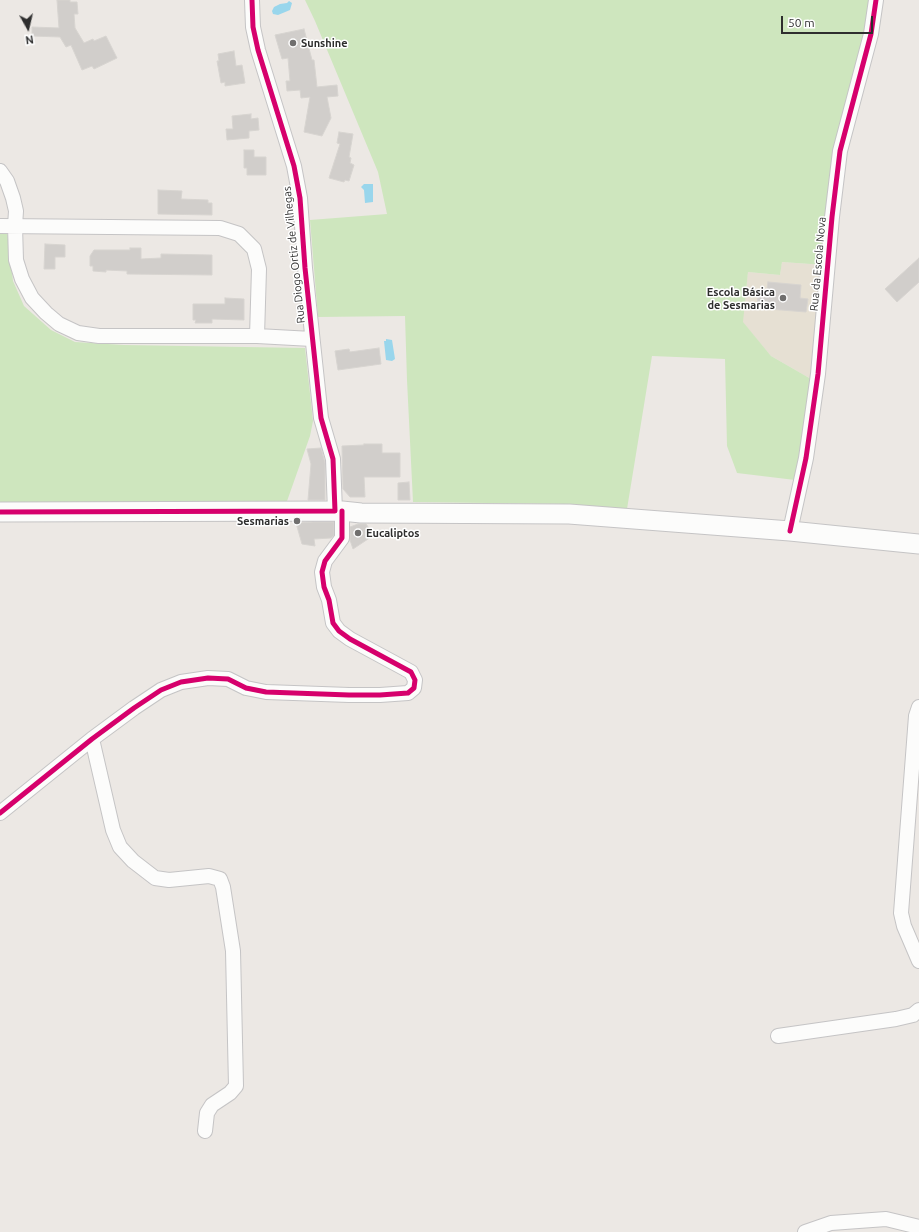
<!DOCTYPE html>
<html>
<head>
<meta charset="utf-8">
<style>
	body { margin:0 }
	#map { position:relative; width:919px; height:1232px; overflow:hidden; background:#ece8e4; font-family:Ubuntu,sans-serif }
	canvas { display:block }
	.north { position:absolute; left:8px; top:8px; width:40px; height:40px; -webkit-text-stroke:3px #fff; paint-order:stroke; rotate:172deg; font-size:11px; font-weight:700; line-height:16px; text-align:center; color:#2e2e2e }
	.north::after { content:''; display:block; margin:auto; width:14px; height:18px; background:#2e2e2e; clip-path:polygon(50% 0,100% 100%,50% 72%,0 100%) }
	.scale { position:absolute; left:781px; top:16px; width:92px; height:18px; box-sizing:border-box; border:2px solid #2e2e2e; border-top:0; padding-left:5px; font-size:12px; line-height:14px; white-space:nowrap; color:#2e2e2e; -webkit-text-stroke:3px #fff; paint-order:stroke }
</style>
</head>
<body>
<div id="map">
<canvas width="919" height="1232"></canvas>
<div class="north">N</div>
<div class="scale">50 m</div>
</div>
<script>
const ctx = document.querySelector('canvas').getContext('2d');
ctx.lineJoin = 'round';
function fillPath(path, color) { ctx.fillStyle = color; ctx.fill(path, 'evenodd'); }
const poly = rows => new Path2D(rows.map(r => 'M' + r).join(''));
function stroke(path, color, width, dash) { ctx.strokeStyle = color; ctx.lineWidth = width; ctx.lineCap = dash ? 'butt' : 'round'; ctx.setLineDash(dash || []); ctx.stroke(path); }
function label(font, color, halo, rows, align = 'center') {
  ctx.font = font + ' Ubuntu,sans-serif'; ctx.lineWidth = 3; ctx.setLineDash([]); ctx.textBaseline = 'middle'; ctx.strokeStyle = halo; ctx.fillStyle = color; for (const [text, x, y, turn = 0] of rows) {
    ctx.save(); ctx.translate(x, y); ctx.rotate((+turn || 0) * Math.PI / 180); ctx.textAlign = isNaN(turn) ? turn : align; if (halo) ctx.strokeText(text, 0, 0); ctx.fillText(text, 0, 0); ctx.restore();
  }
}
const education = poly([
	[782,262,825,265,811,379,771,356,742,322,748,272,780,275]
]);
const green = poly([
	[305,0,872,0,829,185,825,265,782,262,780,275,748,272,743,322,771,356,811,379,795,480,737,473,727,446,725,359,652,356,627,509,564,504,413,502,407,380,405,316,318,317,310,220,387,214,378,172,315,21],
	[0,231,7,231,13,281,24,306,51,330,75,342,124,345,305,348,313,421,310,436,286,504,0,508]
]);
const water = poly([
	[289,1,292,3,290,10,278,15,273,14,272,11,274,7,280,4,287,3],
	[364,184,373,184,373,202,365,203,364,190,361,187],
	[386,339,392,340,395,359,392,361,386,360,384,341,386,341]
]);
const building = poly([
	[57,0,70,0,70,2,77,2,78,14,74,14,75,28,84,43,93,39,94,41,106,36,117,58,94,69,92,66,82,70,71,45,66,47,60,37,32,36,32,27,59,28,57,0],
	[304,29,312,60,314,60,317,87,337,85,338,96,327,97,331,118,322,136,304,132,310,97,301,98,300,90,287,91,286,81,290,81,288,58,282,59,275,35,304,29],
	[234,51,236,66,242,65,245,83,225,86,225,82,221,83,217,61,219,61,218,54,234,51],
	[251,114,251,119,258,118,259,130,249,131,249,138,227,140,226,129,233,129,232,116,251,114],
	[339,132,353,134,349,157,351,158,350,163,354,165,349,181,345,180,344,182,329,178,340,144,337,143,339,132],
	[244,150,254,150,254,157,266,157,266,175,247,175,247,168,244,168,244,150],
	[158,190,182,191,181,199,208,200,208,203,212,203,212,215,158,214,158,190],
	[45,244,65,245,65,257,55,257,55,269,44,269,45,244],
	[130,248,141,248,141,259,161,258,161,254,212,255,212,275,127,274,127,271,106,270,106,272,93,271,93,266,90,266,90,256,94,250,130,250,130,248],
	[919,258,919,282,897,302,885,289,919,258],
	[768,282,801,285,800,298,808,299,806,312,757,308,758,295,766,296,768,282],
	[225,298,244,299,244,320,212,319,212,323,195,323,196,320,193,320,193,304,225,304,225,298],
	[379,348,381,364,338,370,335,351,349,349,350,352,379,348],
	[364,444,382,444,382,453,400,453,400,477,364,477,365,497,350,497,343,489,342,446,364,445,364,444],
	[321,448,325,463,325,500,308,500,311,464,307,449,321,448],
	[409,482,410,500,398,500,398,483,409,482],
	[313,522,334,522,334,535,331,538,314,539,315,546,302,544,296,523,313,522],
	[358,524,366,524,374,535,353,549,350,540,350,527,358,524]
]);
const minor = poly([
	[252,0,253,27,258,50,294,166,300,198,305,268,321,418,333,459,335,511],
	[0,171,7,181,13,198,16,211,15,226,16,260,22,279,32,298,46,313,59,324,78,333,99,336,257,336,312,339],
	[0,226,220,228,239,234,254,249,259,269,257,336],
	[790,531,806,458,818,374,832,217,840,151,871,34,876,0],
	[919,707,916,716,901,913,904,926,919,961],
	[92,739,113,830,120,847,133,861,155,878,169,880,209,876,220,879,223,887,233,951,236,1086,230,1093,212,1105,207,1113,205,1131],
	[0,813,92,739,134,708,161,690,181,682,208,678,228,679,246,688,266,692,349,695,380,695,408,693,414,688,415,680,411,672,350,639,339,631,333,623,329,600,324,587,322,572,325,561,342,538,342,511],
	[778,1036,896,1019,913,1015,919,1010],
	[805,1232,831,1223,886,1219,919,1227]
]);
const secondary = poly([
	[0,512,342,511,361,513,569,514,790,531,919,544]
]);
const cycleway = poly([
	[0,512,335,511,333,459,321,418,305,268,300,198,294,166,258,50,253,27,252,0],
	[790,531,806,458,818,374,832,217,840,151,871,34,876,0],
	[0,813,92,739,134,708,161,690,181,682,208,678,228,679,246,688,266,692,349,695,380,695,408,693,414,688,415,680,411,672,350,639,339,631,333,623,329,600,324,587,322,572,325,561,342,538,342,511]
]);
const markers = [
	[293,43,4,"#706f6e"],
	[783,298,4,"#706f6e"],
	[297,521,4,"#706f6e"],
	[358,533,4,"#706f6e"]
];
const poiNames = [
	["Sunshine",301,43],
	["Escola Básica",775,292,"right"],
	["de Sesmarias",775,305,"right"],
	["Sesmarias",289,521,"right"],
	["Eucaliptos",366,533]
];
const streetNames = [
	["Rua Diogo Ortiz de Vilhegas",294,255,-96],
	["Rua da Escola Nova",818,264,-85]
];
fillPath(education, '#e6e0d3');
fillPath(green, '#cee6be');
fillPath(water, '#99d6ec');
fillPath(building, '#d1cecb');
stroke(building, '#d7d4d0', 1);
stroke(minor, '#c5c4c5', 16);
stroke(secondary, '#c5c4c5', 21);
stroke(minor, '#fcfcfb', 14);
stroke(secondary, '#fcfcfb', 19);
stroke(cycleway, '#d6006c', 5);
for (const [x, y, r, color] of markers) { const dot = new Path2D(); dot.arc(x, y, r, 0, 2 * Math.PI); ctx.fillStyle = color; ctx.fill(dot); stroke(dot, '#fff', 1.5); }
label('bold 11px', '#2e2e2e', '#fff', poiNames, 'left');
label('11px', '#2e2e2e', '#fff', streetNames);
</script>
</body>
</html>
